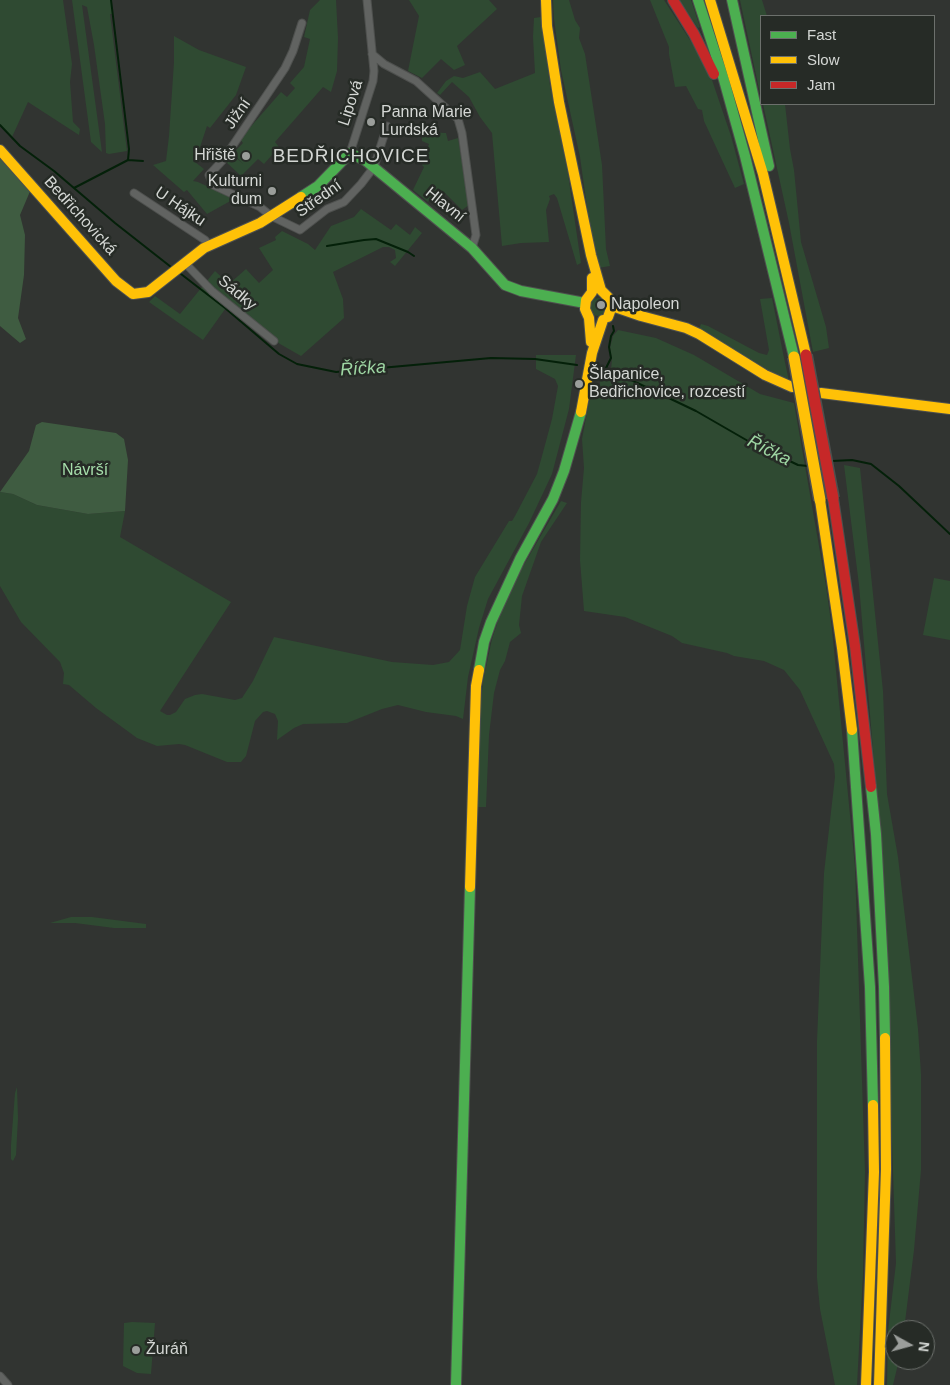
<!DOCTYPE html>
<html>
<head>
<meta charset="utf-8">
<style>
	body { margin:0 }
	#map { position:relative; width:950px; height:1385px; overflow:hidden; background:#313431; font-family:Helvetica,sans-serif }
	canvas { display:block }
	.legend { position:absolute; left:760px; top:15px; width:175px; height:90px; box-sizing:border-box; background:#262b26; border:1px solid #6c706c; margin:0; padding:6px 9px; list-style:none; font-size:15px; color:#d4d7d4 }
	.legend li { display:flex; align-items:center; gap:10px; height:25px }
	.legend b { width:25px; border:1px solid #6c706c }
	.north { position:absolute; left:885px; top:1320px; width:50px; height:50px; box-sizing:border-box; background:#262b26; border:1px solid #6c706c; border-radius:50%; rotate:97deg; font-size:14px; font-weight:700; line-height:20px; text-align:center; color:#d4d7d4 }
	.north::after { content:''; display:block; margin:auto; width:18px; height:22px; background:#9b9e9b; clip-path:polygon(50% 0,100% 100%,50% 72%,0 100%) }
</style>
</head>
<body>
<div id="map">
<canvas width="950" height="1385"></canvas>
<ul class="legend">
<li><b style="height:6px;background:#4caf50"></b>Fast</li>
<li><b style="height:6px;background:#ffc107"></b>Slow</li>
<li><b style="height:6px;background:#c62828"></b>Jam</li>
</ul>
<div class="north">N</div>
</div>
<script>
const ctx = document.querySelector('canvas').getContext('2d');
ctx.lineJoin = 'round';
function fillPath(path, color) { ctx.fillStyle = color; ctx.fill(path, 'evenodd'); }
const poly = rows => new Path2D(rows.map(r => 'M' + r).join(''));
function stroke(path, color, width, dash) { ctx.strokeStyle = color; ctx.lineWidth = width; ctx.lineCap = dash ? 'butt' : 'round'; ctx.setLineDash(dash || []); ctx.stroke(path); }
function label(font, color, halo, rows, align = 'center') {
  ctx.font = font + ' Helvetica,sans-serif'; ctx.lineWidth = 5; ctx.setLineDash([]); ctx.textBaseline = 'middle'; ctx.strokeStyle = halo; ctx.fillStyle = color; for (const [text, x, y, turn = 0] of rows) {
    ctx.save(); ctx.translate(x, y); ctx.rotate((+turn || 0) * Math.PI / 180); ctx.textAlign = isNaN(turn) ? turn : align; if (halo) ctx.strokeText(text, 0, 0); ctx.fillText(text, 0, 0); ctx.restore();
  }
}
const green = poly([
	[0,0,63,0,72,64,70,82,73,122,80,129,79,135,28,102,12,137,0,125],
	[72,0,111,0,113,14,110,14,127,151,109,154,106,153,105,124,94,45,87,7,82,5,102,152,91,142],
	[320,0,336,0,338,38,337,71,331,92,323,87,275,142,279,147,264,164,258,159,241,176,225,161,232,154,243,164,233,153,243,143,240,139,281,92,287,97,295,88,290,83,304,67,310,39,304,37,310,10],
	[409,0,489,0,497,9,457,46,465,65,454,70,441,59,422,78,408,71,419,16],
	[553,0,569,0,575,20,580,28,579,38,585,54,602,165,606,249,610,266,598,268,591,235,580,157,561,70,554,19],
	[650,0,664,0,701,57,712,80,731,136,744,184,735,188,704,121,702,110,698,109,686,86,675,87,669,54,669,47],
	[679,0,691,0,700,27,698,28],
	[740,0,762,0,767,16,761,16,761,98],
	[541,17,550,86,568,174,581,263,577,265,557,198,554,194,549,196,550,199,546,210,549,242,521,243,502,246,492,133,480,117,469,97,452,82,440,95,437,93,446,81,454,76,463,78,480,72,495,89,535,73,533,37,534,18],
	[174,36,199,50,246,67,236,95,210,128,207,126,195,162,204,169,193,181,198,182,234,199,207,214,187,190,184,192,153,165,166,161,169,136,174,62],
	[763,104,785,104,790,149,794,170,801,242,826,327,829,348,813,352,789,223],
	[422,132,446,133,448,141,458,138,469,205,462,210,445,193,439,200,433,195,428,202,413,190,424,167,422,165,429,144,422,141],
	[361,209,391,230,396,224,410,235,415,227,422,233,395,266,390,262,396,258,395,250,389,247,383,247,333,272,343,299,344,318,301,356,280,344,228,305,203,340,149,302,155,296,180,314,215,271,229,284,246,269,259,283,273,270,259,248,276,240,275,237,282,231,308,244,315,250,331,226,354,217],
	[772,298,783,353,789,381,757,365,699,329,701,324,708,326,759,353,767,355,769,350,760,299],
	'589 307a9 9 0 1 1 18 0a9 9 0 1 1-18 0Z',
	[618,330,656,338,694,355,760,394,794,403,826,586,832,629,855,867,865,1172,863,1274,857,1385,835,1385,820,1309,817,1278,817,1041,824,873,835,777,834,764,800,690,784,670,764,661,734,656,727,653,682,643,672,636,625,617,584,611,580,560,581,502,584,468,582,439,589,402,595,386,600,386,600,381,603,373,611,372,612,358,610,348,613,336],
	[536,355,576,355,569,409,552,474,529,523,488,599,479,628,468,677,463,719,456,716,426,712,398,705,382,709,347,723,303,724,294,728,277,740,278,721,275,714,267,711,263,712,255,721,246,756,241,762,227,762,185,745,179,744,157,746,137,738,96,708,69,685,63,684,64,673,60,662,21,622,0,586,0,492,13,494,37,505,88,514,125,511,120,537,231,602,160,711,167,715,170,715,176,712,185,699,195,695,202,694,235,700,242,698,253,681,274,637,392,662,433,665,449,662,460,650,467,606,475,577,509,521,512,521,515,516,537,474,542,456,552,419,558,386,555,379,536,369],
	[844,465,860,468,883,691,887,794,898,857,918,1029,921,1074,921,1170,914,1250,904,1330,895,1330,895,1360,899,1360,893,1385,887,1385,888,1331,896,1263,883,867,859,585],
	[561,501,567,503,541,542,522,596,519,625,521,633,510,642,505,661,500,670,494,693,489,735,486,807,477,807,480,712,483,681,492,639,503,605,515,580],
	[934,578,950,581,950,640,923,635],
	[71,917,92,917,146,924,146,928,114,928,75,923,50,923],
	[17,1087,18,1118,16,1155,13,1161,11,1159,11,1145,15,1093],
	[132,1322,155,1323,151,1374,137,1373,123,1366,124,1323]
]);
const forest = poly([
	[0,153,31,189,20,215,25,235,24,275,18,318,26,339,20,343,0,326],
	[42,422,116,433,124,439,128,460,125,511,88,514,37,505,13,494,0,492,29,451,36,425]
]);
const stream = poly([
	[111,0,129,149,128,160],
	[0,125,20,146,54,171,115,223,171,267],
	[74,188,128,160,143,161],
	[327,246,364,240,376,239,408,252,414,256],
	[181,274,225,308,279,354,297,364,336,372,491,358,535,359,577,365],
	[613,326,614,331,611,336,609,347,611,358,606,368,696,411,748,441,798,465,808,466],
	[832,461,852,460,871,464,899,486,950,534]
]);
const street = poly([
	[302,23,293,51,285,68,223,160,209,175,213,185,260,207,271,216,300,230,327,209,344,202,361,184,374,167,387,126],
	[372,54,384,64,416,81,458,119,462,133,476,235,472,248],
	[350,153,373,81,374,71,367,0],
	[134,193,205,240,209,245],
	[185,263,212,291,274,341],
	[0,1376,8,1385]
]);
const fast = poly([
	[698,0,724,80,745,156,794,357],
	[732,0,769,166],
	[301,197,318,186,350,153,366,161,472,248,505,285,521,291,585,303],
	[479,670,484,642,491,622,520,559,553,499,564,471,581,412],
	[852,730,870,987,873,1105],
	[871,787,876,834,884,987,885,1038],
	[456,1385,470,887]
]);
const slow = poly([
	[546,0,547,26,559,102,591,255,601,290,609,298,612,306,608,317],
	[710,0,763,174,806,355],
	[0,150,116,281,133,294,148,292,204,248,260,223,301,197],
	[612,306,641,316,686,328,699,334,765,375,792,387],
	[591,342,589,318,585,309,586,300,592,292,592,278],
	[821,393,950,409],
	[581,412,592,353,603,320],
	[820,500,842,648,852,730],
	[470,887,476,686,479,670],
	[866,1385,874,1172,873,1105],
	[879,1385,886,1169,885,1038]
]);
const jam = poly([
	[673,0,694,34,714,74],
	[833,498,855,646,871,787]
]);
const slowBridge = poly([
	[794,357,820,500]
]);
const jamBridge = poly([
	[806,355,833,498]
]);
const markers = [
	[371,122,5,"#9b9e9b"],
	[246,156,5,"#9b9e9b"],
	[272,191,5,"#9b9e9b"],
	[601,305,5,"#9b9e9b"],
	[579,384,5,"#9b9e9b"],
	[136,1350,5,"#9b9e9b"]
];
const streetNames = [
	["Lipová",351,103,-72],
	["Jižní",238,114,-55],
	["Střední",319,199,-35],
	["Hlavní",445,205,39],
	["U Hájku",180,207,34],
	["Bedřichovická",80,216,48],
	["Sádky",237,293,40]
];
const poiNames = [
	["Panna Marie",381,113],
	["Lurdská",381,131],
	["Hřiště",236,156,"right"],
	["Kulturni",262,182,"right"],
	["dum",262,200,"right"],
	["Napoleon",611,305],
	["Šlapanice,",589,375],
	["Bedřichovice, rozcestí",589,393],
	["Žuráň",146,1350]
];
const parkNames = [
	["Návrší",85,471]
];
const waterNames = [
	["Říčka",363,369,-4],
	["Říčka",769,451,27]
];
const quarterNames = [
	["BEDŘICHOVICE",351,157]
];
fillPath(green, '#2f4a32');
fillPath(forest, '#3f5c41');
stroke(stream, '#042009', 2);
stroke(street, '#4e504e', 9);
stroke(fast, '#4e504e', 12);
stroke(slow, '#4e504e', 12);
stroke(jam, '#4e504e', 12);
stroke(street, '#616361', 7);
stroke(fast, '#4caf50', 10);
stroke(slow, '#ffc107', 10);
stroke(jam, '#c62828', 10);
stroke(slowBridge, '#4e504e', 14, []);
stroke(jamBridge, '#4e504e', 14, []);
stroke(slowBridge, '#ffc107', 11);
stroke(jamBridge, '#c62828', 11);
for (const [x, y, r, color] of markers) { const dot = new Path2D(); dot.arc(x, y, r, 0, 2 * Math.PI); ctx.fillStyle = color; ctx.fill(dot); stroke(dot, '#262b26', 2); }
label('16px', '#d4d7d4', '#262b26', streetNames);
label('16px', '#d4d7d4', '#262b26', poiNames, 'left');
label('16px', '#a6deab', '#262b26', parkNames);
label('italic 18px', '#9ed6a3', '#262b26', waterNames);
ctx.letterSpacing = '1px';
label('19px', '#d4d7d4', '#262b26', quarterNames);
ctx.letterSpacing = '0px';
</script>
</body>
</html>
